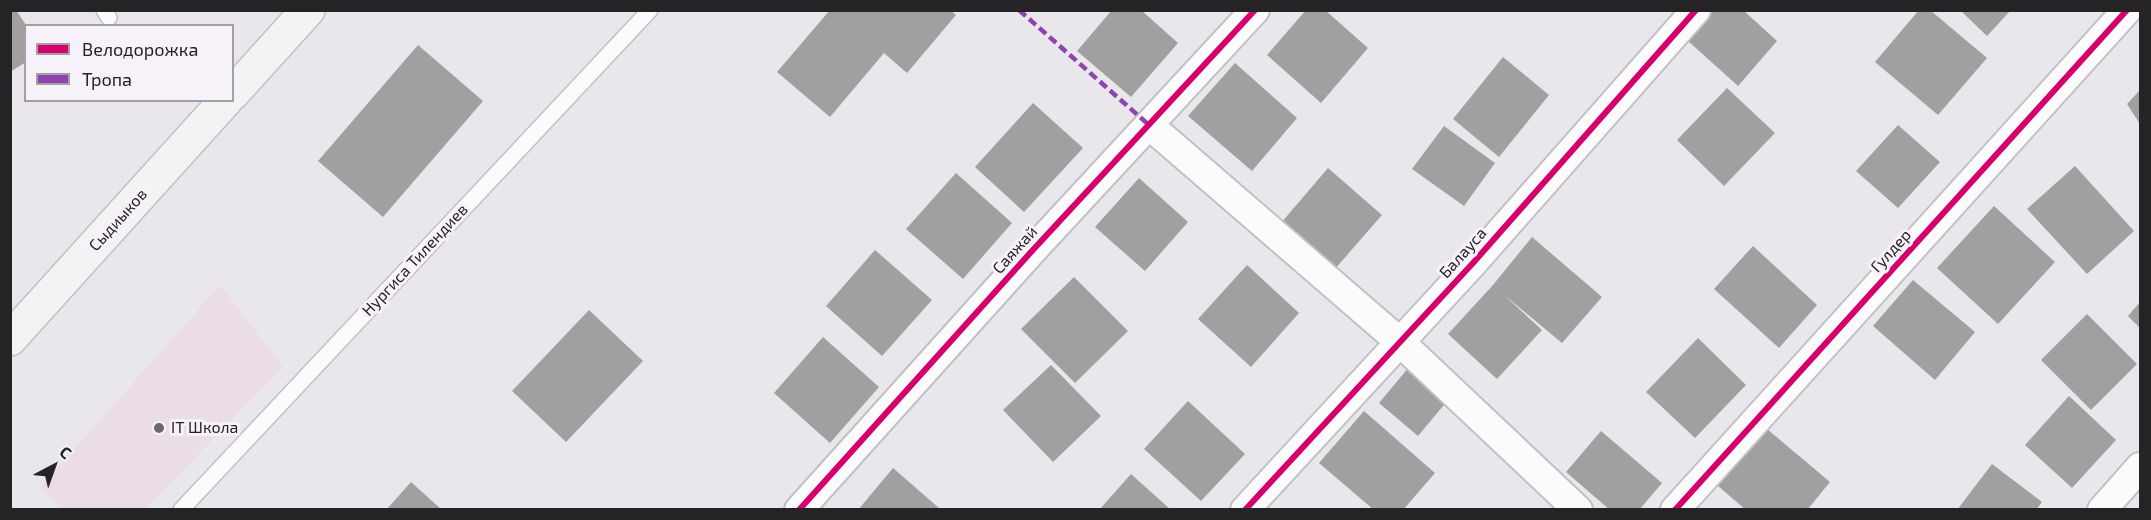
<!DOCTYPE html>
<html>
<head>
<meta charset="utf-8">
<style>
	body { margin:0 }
	#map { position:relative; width:2151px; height:520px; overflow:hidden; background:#e9e7eb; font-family:"Exo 2",sans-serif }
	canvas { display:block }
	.frame { position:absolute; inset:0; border:12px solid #252326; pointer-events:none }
	.legend { position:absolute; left:24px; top:24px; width:210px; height:78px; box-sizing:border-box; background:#f7f2fa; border:2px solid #a39fa5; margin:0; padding:8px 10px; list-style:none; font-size:18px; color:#252326 }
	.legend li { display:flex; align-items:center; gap:12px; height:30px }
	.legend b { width:30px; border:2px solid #a39fa5 }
	.north { position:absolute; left:24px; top:436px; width:60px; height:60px; -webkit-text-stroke:4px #f7f2fa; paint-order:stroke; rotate:41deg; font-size:16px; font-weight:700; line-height:24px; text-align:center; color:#252326 }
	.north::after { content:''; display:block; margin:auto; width:21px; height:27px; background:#252326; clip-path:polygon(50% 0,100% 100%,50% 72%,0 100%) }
</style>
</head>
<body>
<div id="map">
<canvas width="2151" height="520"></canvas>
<div class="frame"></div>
<ul class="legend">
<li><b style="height:8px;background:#d6006c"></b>Велодорожка</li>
<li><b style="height:8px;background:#8e44ad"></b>Тропа</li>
</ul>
<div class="north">С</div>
</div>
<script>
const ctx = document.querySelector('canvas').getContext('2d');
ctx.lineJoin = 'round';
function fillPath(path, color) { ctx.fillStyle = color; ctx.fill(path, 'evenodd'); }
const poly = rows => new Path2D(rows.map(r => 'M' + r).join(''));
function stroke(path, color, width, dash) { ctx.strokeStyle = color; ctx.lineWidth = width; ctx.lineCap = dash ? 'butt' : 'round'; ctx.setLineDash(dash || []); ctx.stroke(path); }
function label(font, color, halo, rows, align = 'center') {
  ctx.font = font + ' "Exo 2",sans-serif'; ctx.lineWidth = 6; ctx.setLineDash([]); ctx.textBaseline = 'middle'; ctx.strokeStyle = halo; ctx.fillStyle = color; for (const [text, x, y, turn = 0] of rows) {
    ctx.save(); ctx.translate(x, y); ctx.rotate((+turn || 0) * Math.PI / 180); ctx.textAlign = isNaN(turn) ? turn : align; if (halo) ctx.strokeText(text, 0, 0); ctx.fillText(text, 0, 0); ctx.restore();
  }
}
const education = poly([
	[220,285,283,367,145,509,61,509,40,488]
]);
const building = poly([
	[10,10,16,10,26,25,26,62,10,72],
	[830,10,950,10,956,15,907,73,884,53,830,117,777,72],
	[1112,10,1141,10,1178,43,1131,97,1077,51],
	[1306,10,1325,10,1368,48,1321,103,1267,55],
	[1714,10,1743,10,1777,41,1738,86,1687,40],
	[1919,10,1930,10,1987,58,1938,115,1875,62],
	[1960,10,2011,10,1987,36],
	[418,45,483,101,383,217,318,161],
	[1503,57,1549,95,1499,157,1453,119],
	[1235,63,1297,118,1252,171,1188,116],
	[1727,88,1775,133,1724,186,1677,140],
	[2140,90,2140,124,2127,104],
	[1033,103,1083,148,1024,212,975,167],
	[1898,125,1940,162,1898,208,1856,171],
	[1444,126,1495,163,1464,206,1412,169],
	[2075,166,2134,231,2087,274,2027,209],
	[1328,168,1382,215,1334,270,1281,223],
	[956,173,1012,223,963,279,906,229],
	[1139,178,1188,222,1145,271,1095,227],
	[1994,206,2055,262,1998,324,1937,268],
	[1532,237,1602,297,1562,343,1503,294,1542,330,1497,379,1448,334,1493,285],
	[1753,246,1817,305,1779,348,1714,289],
	[875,250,932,300,882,356,826,306],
	[1247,265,1299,313,1251,367,1198,319],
	[1074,277,1128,331,1075,383,1021,329],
	[1913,280,1975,332,1935,380,1873,326],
	[2140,302,2140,328,2128,316],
	[589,310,643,361,566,442,512,391],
	[2087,314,2137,364,2091,410,2041,360],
	[823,337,879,387,830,443,774,393],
	[1698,338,1746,385,1695,438,1646,392],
	[1051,365,1101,416,1053,462,1003,410],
	[1409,367,1448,400,1418,436,1379,403],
	[2069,396,2116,440,2072,488,2025,445],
	[1188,401,1245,454,1201,501,1144,449],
	[1364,411,1435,473,1403,510,1374,510,1319,463],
	[1767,429,1830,482,1807,510,1746,510,1718,486],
	[1601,431,1662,483,1639,510,1610,510,1566,472],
	[1992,464,2042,502,2036,510,1957,510],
	[893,468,939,508,937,510,858,510],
	[1131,474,1171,510,1099,510],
	[411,482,442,510,386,510]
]);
const lane = poly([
	[104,10,109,18],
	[181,510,650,10]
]);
const street = poly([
	[1149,125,1400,342,1578,510],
	[799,510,1031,252,1255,10],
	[1245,510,1473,263,1696,10],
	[1675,510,2127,10],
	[2102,510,2140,467]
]);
const secondary = poly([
	[232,94,308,10],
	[10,339,226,100]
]);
const quiet = poly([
	[1019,10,1149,125]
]);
const cycleway = poly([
	[799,510,1031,252,1255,10],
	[1245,510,1473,263,1696,10],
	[1675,510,2127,10]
]);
const markers = [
	[159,428,6,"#6a686b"]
];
const streetNames = [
	["Сыдиыков",118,220,-48],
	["Саяжай",1015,250,-48],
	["Гулдер",1891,251,-48],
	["Балауса",1463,253,-48],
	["Нургиса Тилендиев",415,260,-47]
];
const poiNames = [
	["IT Школа",171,428]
];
fillPath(education, '#ebdde5');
fillPath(building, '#a29fa0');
stroke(lane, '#c2c0c3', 18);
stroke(street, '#c2c0c3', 32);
stroke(secondary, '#c2c0c3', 36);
stroke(lane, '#fcfbfc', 15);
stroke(street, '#fcfbfc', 28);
stroke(secondary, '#f2f3f2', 33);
stroke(quiet, '#8e44ad', 4.5, [9, 4.5]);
stroke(cycleway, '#d6006c', 6);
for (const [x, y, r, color] of markers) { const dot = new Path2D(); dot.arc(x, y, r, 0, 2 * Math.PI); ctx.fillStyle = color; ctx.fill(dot); stroke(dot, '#f7f2fa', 2); }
label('16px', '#252326', '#f7f2fa', streetNames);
label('16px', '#252326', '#f7f2fa', poiNames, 'left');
</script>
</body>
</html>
